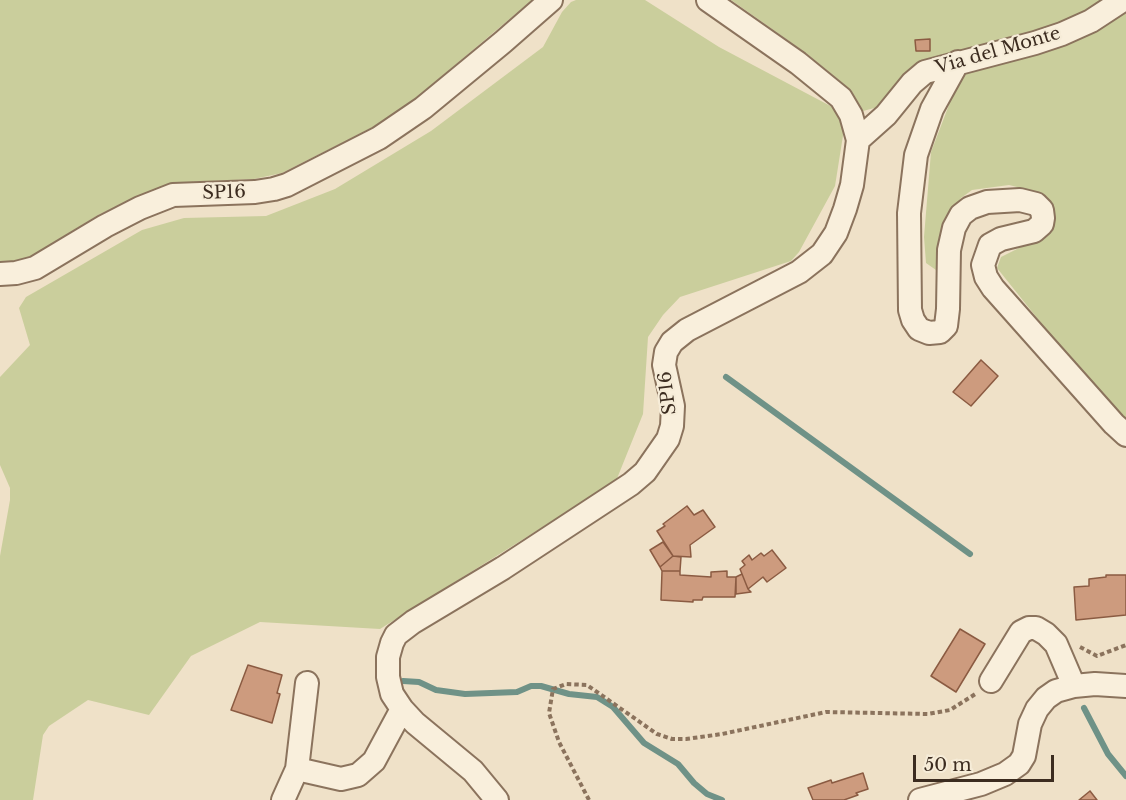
<!DOCTYPE html>
<html>
<head>
<meta charset="utf-8">
<style>
	body { margin:0 }
	#map { position:relative; width:1126px; height:800px; overflow:hidden; background:#efe1c8; font-family:"Libre Baskerville",serif }
	canvas { display:block }
	.scale { position:absolute; left:913px; top:755px; width:141px; height:27px; box-sizing:border-box; border:3px solid #3c2c20; border-top:0; padding-left:8px; font-size:18px; line-height:21px; white-space:nowrap; color:#3c2c20; -webkit-text-stroke:4px #f6ecd8; paint-order:stroke }
</style>
</head>
<body>
<div id="map">
<canvas width="1126" height="800"></canvas>
<div class="scale">50 m</div>
</div>
<script>
const ctx = document.querySelector('canvas').getContext('2d');
ctx.lineJoin = 'round';
function fillPath(path, color) { ctx.fillStyle = color; ctx.fill(path, 'evenodd'); }
const poly = rows => new Path2D(rows.map(r => 'M' + r).join(''));
function stroke(path, color, width, dash) { ctx.strokeStyle = color; ctx.lineWidth = width; ctx.lineCap = dash ? 'butt' : 'round'; ctx.setLineDash(dash || []); ctx.stroke(path); }
function label(font, color, halo, rows, align = 'center') {
  ctx.font = font + ' "Libre Baskerville",serif'; ctx.lineWidth = 4.5; ctx.setLineDash([]); ctx.textBaseline = 'middle'; ctx.strokeStyle = halo; ctx.fillStyle = color; for (const [text, x, y, turn = 0] of rows) {
    ctx.save(); ctx.translate(x, y); ctx.rotate((+turn || 0) * Math.PI / 180); ctx.textAlign = isNaN(turn) ? turn : align; if (halo) ctx.strokeText(text, 0, 0); ctx.fillText(text, 0, 0); ctx.restore();
  }
}
const green = poly([
	[0,0,532,0,416,98,373,127,282,173,254,179,171,183,135,197,98,215,30,257,14,261,0,261],
	[576,0,645,0,719,47,838,110,845,123,835,186,799,252,791,261,680,297,663,315,648,337,643,414,616,481,380,629,260,622,191,656,149,715,88,700,49,726,43,735,33,800,0,800,0,556,10,500,10,488,0,465,0,377,30,345,19,308,26,297,142,230,184,218,266,216,335,189,431,131,543,47,562,12,571,2],
	[731,0,1104,0,1085,11,1058,24,1032,32,920,61,904,75,878,107,863,111,851,90,806,53],
	[1126,8,1126,420,1090,384,997,268,1001,257,1045,235,1045,201,1037,192,1009,185,972,190,961,198,942,231,936,270,926,263,924,237,931,152,960,76]
]);
const stream = poly([
	[726,377,970,554],
	[403,681,419,682,436,690,465,694,517,692,531,686,541,686,569,694,597,697,613,707,644,743,678,764,694,783,707,794,722,800],
	[1084,708,1108,754,1126,776]
]);
const building = poly([
	[930,39,930,51,916,51,915,40,930,39],
	[981,360,998,376,971,406,953,392,981,360],
	[687,506,694,515,703,510,715,527,690,545,691,557,673,556,657,531,665,526,663,524,687,506],
	[663,542,673,556,660,567,650,550,663,542],
	[772,550,786,568,767,582,763,577,748,589,740,569,745,565,742,561,749,555,752,560,761,553,764,556,772,550],
	[673,556,681,557,680,571,662,571,660,567,673,556],
	[662,571,680,571,680,575,711,577,711,572,727,571,727,577,736,577,735,597,703,597,702,600,693,600,693,602,661,600,662,571],
	[742,574,748,589,751,592,736,594,736,577,742,574],
	[1106,575,1126,575,1126,615,1076,620,1074,587,1089,586,1089,579,1106,577,1106,575],
	[960,629,985,644,956,692,931,676,960,629],
	[248,665,282,675,277,693,280,694,272,723,231,710,248,665],
	[863,773,868,789,856,793,858,795,844,800,813,800,808,788,831,780,832,783,863,773],
	[1090,791,1097,800,1079,800,1090,791]
]);
const path = poly([
	[1080,647,1097,656,1126,645],
	[589,800,559,742,549,713,553,689,566,684,587,685,657,734,672,739,686,739,722,734,826,712,928,714,950,710,977,693]
]);
const minor = poly([
	[958,62,932,109,916,155,909,213,910,310,913,320,919,329,929,333,940,332,946,326,948,309,949,250,954,228,961,215,970,208,987,202,1020,200,1036,204,1042,210,1043,218,1042,224,1034,231,1001,239,990,245,983,265,986,277,993,288,1114,424,1126,435],
	[858,140,886,115,912,83,925,72,1035,43,1062,34,1091,21,1123,0],
	[0,274,16,273,35,268,105,226,140,208,173,195,255,192,274,189,287,185,379,138,423,108,503,42,551,0],
	[991,681,1021,632,1029,628,1036,628,1046,634,1056,644,1074,686],
	[297,769,307,683],
	[283,800,297,769,341,779,358,775,374,761,402,709],
	[497,800,473,771,415,723,402,709,392,694,388,677,388,657,392,643,396,635,413,622,503,568,631,484,645,472,668,439,672,426,673,406,664,365,666,352,672,342,687,330,799,272,822,254,836,233,845,209,852,185,858,140,851,115,841,98,798,63,708,0],
	[920,800,981,784,1005,774,1019,764,1024,756,1030,724,1037,709,1046,698,1056,691,1074,686,1095,684,1126,686]
]);
const streetNames = [
	["Via del Monte",998,51,-16],
	["SP16",224,193,-2],
	["SP16",668,393,-97]
];
fillPath(green, '#cace9c');
stroke(stream, '#6f9287', 6);
fillPath(building, '#cd9b7e');
stroke(building, '#8b5b42', 1.5);
stroke(minor, '#8b735d', 26);
stroke(path, '#8b735d', 4, [4.5, 3]);
stroke(minor, '#f9efdc', 22);
label('18px', '#3c2c20', '#f6ecd8', streetNames);
</script>
</body>
</html>
